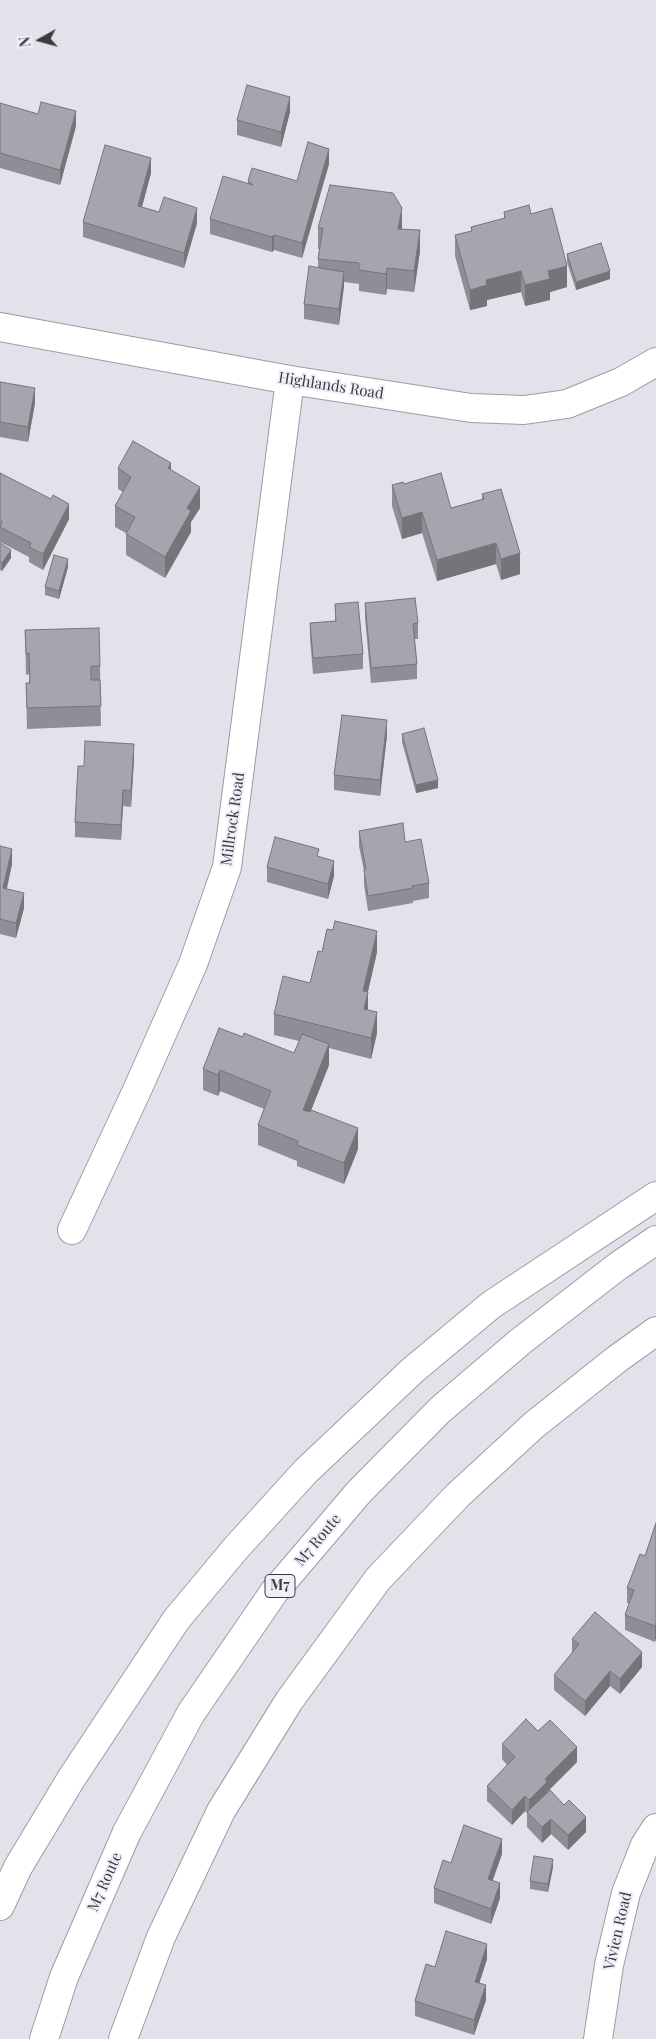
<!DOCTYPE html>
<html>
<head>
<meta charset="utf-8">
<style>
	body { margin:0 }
	#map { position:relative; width:656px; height:2039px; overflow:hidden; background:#e3e2eb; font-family:"Playfair Display",serif }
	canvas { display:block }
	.north { position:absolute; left:15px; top:15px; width:50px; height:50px; -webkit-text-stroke:4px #f0eff9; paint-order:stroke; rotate:263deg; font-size:14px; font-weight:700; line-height:20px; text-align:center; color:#3b3b3e }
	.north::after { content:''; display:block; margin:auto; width:18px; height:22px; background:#3b3b3e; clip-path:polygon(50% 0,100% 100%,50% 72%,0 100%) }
</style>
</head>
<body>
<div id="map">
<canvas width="656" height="2039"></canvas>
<div class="north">N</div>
</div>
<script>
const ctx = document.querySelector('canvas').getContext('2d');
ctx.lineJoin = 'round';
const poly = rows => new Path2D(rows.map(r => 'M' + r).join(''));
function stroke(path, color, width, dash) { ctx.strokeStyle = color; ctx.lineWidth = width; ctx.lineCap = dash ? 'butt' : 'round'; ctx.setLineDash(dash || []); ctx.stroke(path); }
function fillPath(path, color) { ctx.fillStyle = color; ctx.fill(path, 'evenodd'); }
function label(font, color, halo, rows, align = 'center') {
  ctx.font = font + ' "Playfair Display",serif'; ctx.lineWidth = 4; ctx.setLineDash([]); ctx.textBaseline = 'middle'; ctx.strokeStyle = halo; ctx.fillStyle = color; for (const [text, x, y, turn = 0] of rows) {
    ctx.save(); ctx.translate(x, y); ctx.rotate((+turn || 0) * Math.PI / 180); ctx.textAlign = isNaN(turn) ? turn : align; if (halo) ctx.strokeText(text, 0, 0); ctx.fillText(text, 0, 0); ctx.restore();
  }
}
const street = poly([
	[0,327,290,380,471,408,524,410,567,404,621,382,656,362],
	[72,1230,138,1088,193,964,227,867,290,380],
	[598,2039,609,1965,626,1893,645,1845,656,1828]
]);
const highway = poly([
	[0,1906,18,1867,71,1779,176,1620,236,1548,306,1471,413,1370,491,1305,656,1196],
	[44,2039,64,1977,127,1832,191,1713,274,1592,359,1492,440,1410,521,1341,618,1266,656,1240],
	[123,2039,161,1937,221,1811,289,1701,378,1579,458,1495,534,1425,617,1359,656,1331]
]);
const wall = poly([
	[0,103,76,126,60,185,0,168],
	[290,112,281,147,237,135,237,120],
	[329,164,302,258,274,250,272,252,210,234,210,219,248,183,248,181,297,181],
	[151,173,142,207,197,223,184,268,83,237,83,222],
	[504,212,531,214,567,287,550,292,550,300,525,306,521,292,487,300,487,306,470,310,455,256,455,235,471,231,471,227,504,219],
	[318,228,402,229,420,251,414,292,387,289,386,295,359,291,359,284,344,282,339,325,304,319,304,304,318,268,318,259,319,249,318,249],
	[567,254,610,279,576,290,567,262],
	[0,382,35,403,28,442,0,437],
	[118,468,171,470,200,508,191,522,191,532,165,578,126,555,126,533,115,527,115,506,123,492,118,489],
	[0,473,69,519,43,570,29,562,29,557,0,542],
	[404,484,451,508,482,499,482,494,520,574,501,580,496,564,437,581,422,533,402,539,392,506,392,485],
	[0,543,11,558,2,571,0,570],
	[68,567,59,599,45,595,45,587],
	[365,603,418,623,418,639,414,639,417,664,417,679,371,683,365,618],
	[335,604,363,654,363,669,313,674,310,638,310,623,335,621],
	[25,630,100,666,101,726,27,729,26,683,29,683,29,674,26,675],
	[402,734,438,788,416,793,402,742],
	[387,735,380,796,334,790,334,775],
	[134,759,131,807,123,806,121,840,75,837,75,822,84,766],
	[359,831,405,842,429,883,429,898,413,901,413,903,368,911,364,885,364,871,359,846],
	[0,846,12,864,7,889,24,908,16,938,0,934],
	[319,857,334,876,328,899,267,882,267,867],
	[322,952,377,952,368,992,368,1010,377,1033,371,1059,329,1048,329,1065,311,1110,358,1149,344,1184,297,1166,297,1161,258,1145,258,1125,264,1109,220,1091,218,1096,203,1090,203,1069,243,1037,294,1053,299,1041,274,1035,274,1014,310,983],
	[656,1523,656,1638,655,1642,625,1630,625,1615,629,1603,627,1603,627,1588,645,1556],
	[572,1639,642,1667,620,1694,610,1686,585,1716,554,1690,554,1675,572,1653],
	[538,1731,577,1762,547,1792,586,1832,568,1850,551,1834,542,1843,527,1827,527,1813,525,1811,512,1825,487,1801,487,1786,507,1765,502,1759,502,1744],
	[502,1854,492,1881,500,1898,491,1924,434,1903,434,1888,451,1863],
	[553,1867,548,1892,530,1889,530,1881],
	[487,1959,479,1983,486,2000,474,2035,415,2016,415,2001,435,1967]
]);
const shadedWall = poly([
	[290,97,290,112,281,147,281,132],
	[76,111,76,126,60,185,60,170],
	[329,149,329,164,302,258,302,243],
	[151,158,151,173,138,221,138,206],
	[197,208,197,223,184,268,184,253],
	[402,208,402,229,398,250,398,229],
	[420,230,420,251,414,292,414,271],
	[274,235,274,250,272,252,272,237],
	[567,266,567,287,550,292,550,300,525,306,525,285,548,271],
	[387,268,387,289,386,295,386,274],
	[521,271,521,292,487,300,487,306,470,310,470,290,486,280],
	[610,271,610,279,576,290,576,282],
	[344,272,344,287,339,325,339,309],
	[35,388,35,403,28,442,28,427],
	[171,463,171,484,168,468],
	[200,487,200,508,191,522,191,532,165,578,165,557,187,508],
	[69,504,69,519,43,570,43,554],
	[422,512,422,533,402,539,402,518],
	[496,543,496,564,437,581,437,560],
	[11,550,11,558,2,571,2,563],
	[520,553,520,574,501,580,501,559],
	[68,559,68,567,59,599,59,591],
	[387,720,387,735,380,796,380,780],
	[134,744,134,759,131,807,131,791],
	[438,780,438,788,416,793,416,785],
	[123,790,123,806,121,840,121,825],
	[12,849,12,864,3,903,3,888],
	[334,861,334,876,328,899,328,884],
	[24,893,24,908,16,938,16,923],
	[377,931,377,952,363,1012,363,991],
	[368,992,368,1013,364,1009],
	[377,1012,377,1033,371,1059,371,1038],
	[329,1044,329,1065,303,1131,303,1110],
	[220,1070,220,1091,218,1096,218,1075],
	[358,1128,358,1149,344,1184,344,1163],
	[656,1623,656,1638,655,1642,655,1626],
	[642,1652,642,1667,620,1694,620,1679],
	[610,1671,610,1686,585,1716,585,1701],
	[577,1747,577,1762,547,1792,547,1797,529,1815,529,1800,545,1779],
	[525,1796,525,1811,512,1825,512,1810],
	[586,1817,586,1832,568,1850,568,1835],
	[551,1819,551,1834,542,1843,542,1827],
	[502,1839,502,1854,488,1894,488,1879],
	[553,1859,553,1867,548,1892,548,1884],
	[500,1883,500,1898,491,1924,491,1909],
	[487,1944,487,1959,475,1997,475,1982],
	[486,1985,486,2000,474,2035,474,2020]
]);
const building = poly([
	[247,85,290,97,281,132,237,120,247,85],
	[41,102,76,111,60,170,0,153,0,103,38,114,41,102],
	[308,142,329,149,302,243,274,235,272,237,210,219,223,176,253,185,248,181,252,168,297,181,308,142],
	[105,145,151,158,138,206,159,212,164,197,197,208,184,253,83,222,105,145],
	[330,185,393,193,402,208,398,229,420,230,414,271,387,268,386,274,359,270,359,263,318,259,323,228,318,228,330,185],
	[529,205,531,214,552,208,567,266,548,271,550,279,525,285,521,271,486,280,487,285,470,290,455,235,472,231,471,227,505,218,504,212,529,205],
	[601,243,610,271,576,282,567,254,601,243],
	[309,266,344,272,339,309,304,304,309,266],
	[0,382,35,388,28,427,0,422,0,382],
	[133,441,171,463,168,468,200,487,187,508,191,511,165,557,126,534,135,517,115,506,131,477,118,468,133,441],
	[0,473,51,499,53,495,69,504,43,554,29,547,31,543,0,527,2,521,0,519,0,473],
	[441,473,451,508,484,499,482,494,501,489,520,553,501,559,496,543,437,560,422,512,402,518,392,485,403,482,404,484,441,473],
	[0,543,11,550,2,563,0,562,0,543],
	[54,555,68,559,59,591,45,587,54,555],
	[415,598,418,623,413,624,417,664,371,668,365,603,415,598],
	[358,602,363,654,313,658,310,623,336,621,335,604,358,602],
	[99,628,100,666,91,666,91,680,100,680,101,706,27,708,26,683,30,683,29,653,26,654,25,630,99,628],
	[342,715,387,720,380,780,334,775,342,715],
	[424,728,438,780,416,785,402,734,424,728],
	[85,741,134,744,131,791,123,790,121,825,75,822,78,766,84,766,85,741],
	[403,823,405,842,421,839,429,883,412,886,413,888,368,896,364,870,366,869,359,831,403,823],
	[275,837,319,849,317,856,334,861,328,884,267,867,275,837],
	[0,846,12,849,3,888,24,893,16,923,0,919,0,846],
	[335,921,377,931,363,991,368,992,364,1009,377,1012,371,1038,274,1014,283,976,310,983,318,951,322,952,327,929,333,930,335,921],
	[219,1028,243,1037,244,1033,294,1053,302,1034,329,1044,303,1110,310,1112,311,1110,358,1128,344,1163,297,1145,298,1141,258,1125,271,1091,220,1070,218,1075,203,1069,219,1028],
	[656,1523,656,1623,655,1626,625,1615,634,1590,627,1588,640,1554,645,1556,656,1523],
	[595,1612,642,1652,620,1679,610,1671,585,1701,554,1675,579,1644,572,1639,595,1612],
	[526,1719,538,1731,550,1720,577,1747,545,1779,547,1782,529,1800,525,1796,512,1810,487,1786,515,1757,502,1744,526,1719],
	[550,1790,564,1805,569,1800,586,1817,568,1835,551,1819,542,1827,527,1812,550,1790],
	[464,1825,502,1839,488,1879,500,1883,491,1909,434,1888,443,1860,451,1863,464,1825],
	[534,1856,553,1859,548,1884,530,1881,534,1856],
	[446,1931,487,1944,475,1982,486,1985,474,2020,415,2001,426,1964,435,1967,446,1931]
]);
const shields = [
	[280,1586,30]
];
const shieldNames = [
	["M7",280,1586]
];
const streetNames = [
	["Highlands Road",331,386,9],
	["Millrock Road",233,819,-82],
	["M7 Route",318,1540,-50],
	["M7 Route",105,1882,-66],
	["Vivien Road",618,1931,-77]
];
stroke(street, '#9d9ca5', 30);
stroke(highway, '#9d9ca5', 30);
stroke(street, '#fff', 28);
stroke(highway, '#fff', 28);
fillPath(wall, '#8f8e96');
fillPath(shadedWall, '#74747a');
fillPath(building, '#a6a5ae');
stroke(building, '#74747a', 1);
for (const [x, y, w] of shields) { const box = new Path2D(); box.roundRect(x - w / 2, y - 11.5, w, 23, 4); ctx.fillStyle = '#f0eff9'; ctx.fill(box); stroke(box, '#3b3b3e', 1); }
label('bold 14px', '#3b3b3e', null, shieldNames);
label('15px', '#3b3b3e', '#f0eff9', streetNames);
</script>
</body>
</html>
